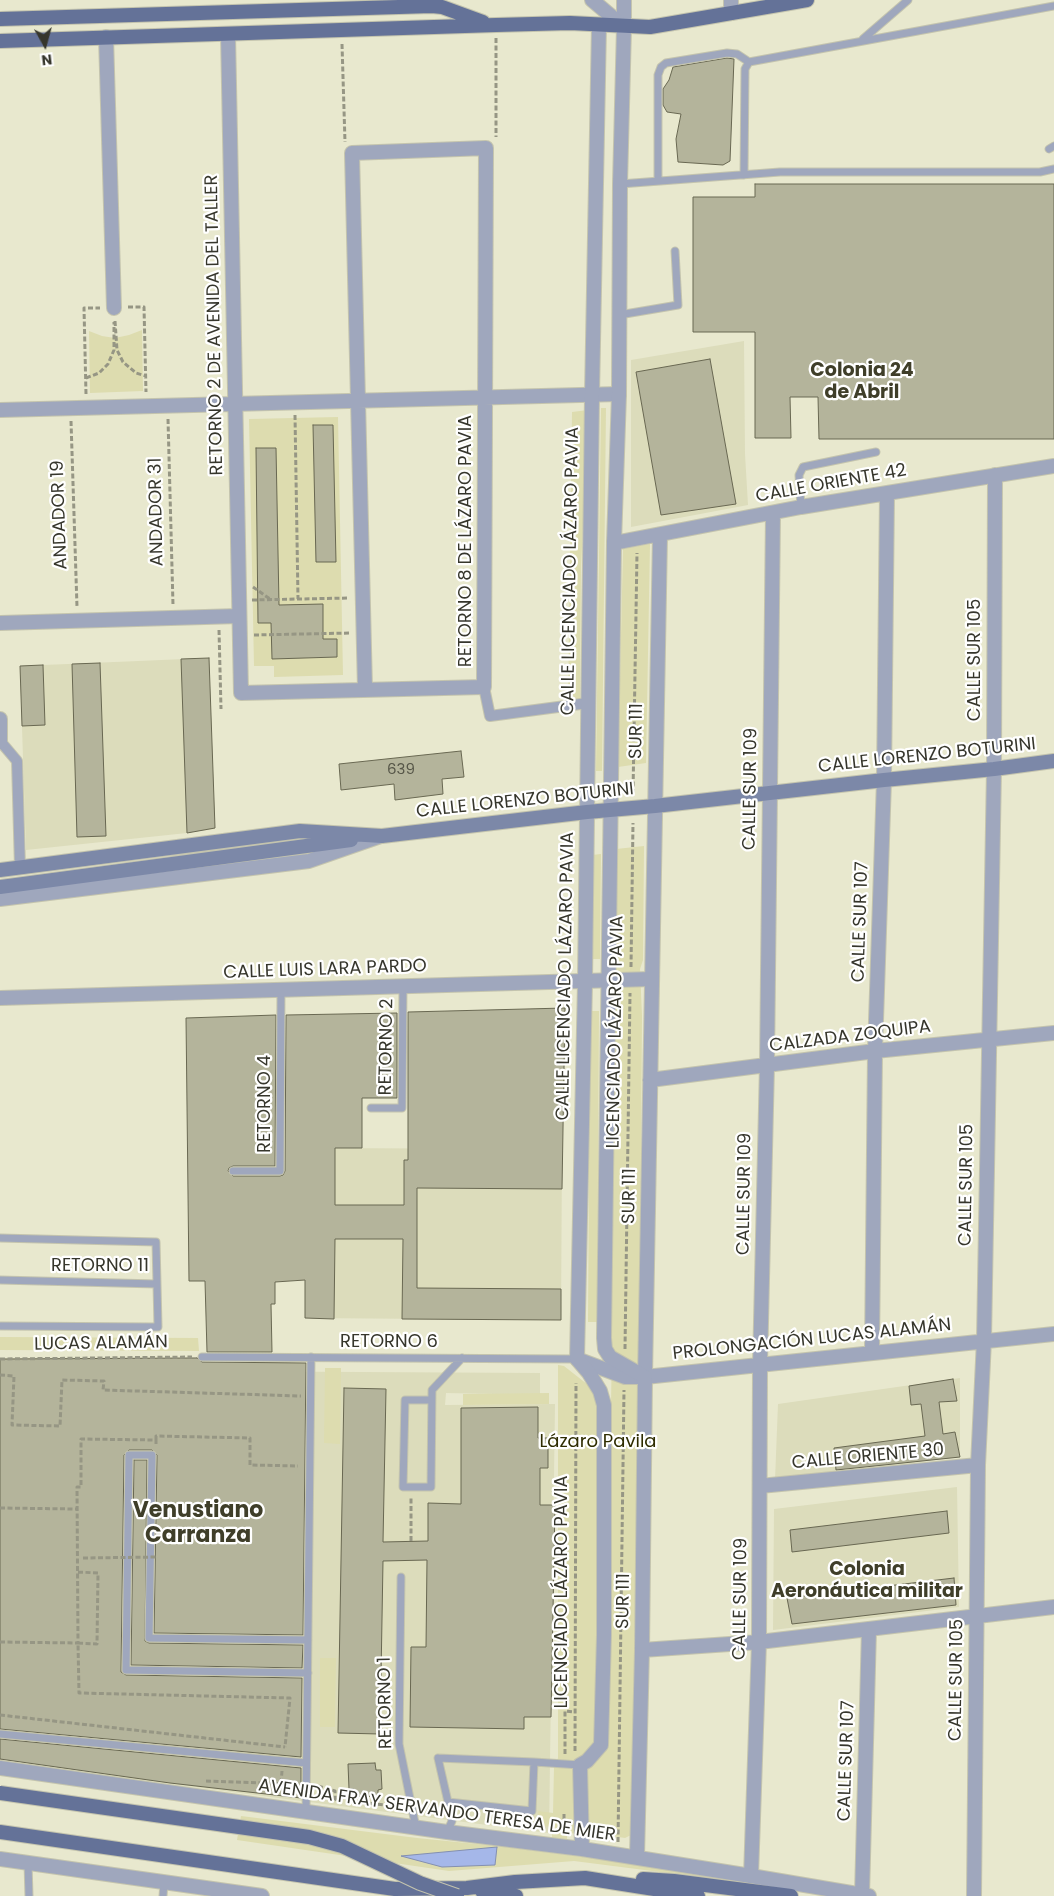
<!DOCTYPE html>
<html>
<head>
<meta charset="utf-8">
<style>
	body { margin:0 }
	#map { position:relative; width:1054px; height:1896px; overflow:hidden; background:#e8e8ce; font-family:Poppins,sans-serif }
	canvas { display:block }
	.north { position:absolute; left:20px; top:20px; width:50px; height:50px; -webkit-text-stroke:4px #fff; paint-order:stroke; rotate:173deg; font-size:14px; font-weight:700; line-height:20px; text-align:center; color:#36362c }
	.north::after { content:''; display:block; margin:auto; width:18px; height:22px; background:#36362c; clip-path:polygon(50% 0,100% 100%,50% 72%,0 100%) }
</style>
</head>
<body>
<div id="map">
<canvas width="1054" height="1896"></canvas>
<div class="north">N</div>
</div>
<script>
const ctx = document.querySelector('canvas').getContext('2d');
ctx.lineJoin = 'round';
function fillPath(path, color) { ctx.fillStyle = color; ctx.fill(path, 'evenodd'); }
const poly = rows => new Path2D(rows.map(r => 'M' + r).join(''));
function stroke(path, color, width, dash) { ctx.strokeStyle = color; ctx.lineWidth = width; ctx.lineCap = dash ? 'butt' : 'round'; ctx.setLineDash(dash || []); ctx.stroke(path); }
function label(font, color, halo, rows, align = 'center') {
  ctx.font = font + ' Poppins,sans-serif'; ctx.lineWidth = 4.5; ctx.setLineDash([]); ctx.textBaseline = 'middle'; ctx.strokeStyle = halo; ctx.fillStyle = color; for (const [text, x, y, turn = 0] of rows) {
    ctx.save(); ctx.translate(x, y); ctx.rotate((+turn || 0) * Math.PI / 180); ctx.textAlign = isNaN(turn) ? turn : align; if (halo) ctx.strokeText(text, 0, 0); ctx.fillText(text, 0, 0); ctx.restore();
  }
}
const built = poly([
	[744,341,745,454,748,505,631,527,631,360],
	[209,658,215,829,187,833,26,850,20,666],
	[306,1148,562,1149,561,1320,305,1318],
	[0,1370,540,1373,540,1395,446,1393,445,1405,555,1404,549,1833,0,1762],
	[960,1378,960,1457,775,1480,778,1404],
	[957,1487,959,1607,773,1630,774,1509]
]);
const green = poly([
	[142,330,143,391,90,393,89,331,102,336,115,338,129,335],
	[601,408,606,408,602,771,596,771],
	[588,410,581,569,580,700,568,701,572,412],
	[338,417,343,675,274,677,274,666,254,666,249,419],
	[650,544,646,763,618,767,623,549],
	[644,846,643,960,640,969,642,1016,639,1409,631,1835,625,1838,585,1832,567,1834,567,1839,552,1838,552,1827,537,1825,538,1811,553,1813,554,1767,558,1758,558,1365,564,1366,611,1403,612,1347,609,1339,616,849],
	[601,854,600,959,591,959,592,855],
	[590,1011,599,1011,597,1322,588,1322],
	[0,1337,198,1338,199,1351,0,1350],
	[325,1368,341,1368,340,1444,324,1443],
	[549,1393,549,1404,463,1405,463,1394],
	[320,1658,336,1658,335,1727,320,1727],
	[241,1816,417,1838,497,1846,637,1864,762,1885,574,1861,449,1871,237,1840]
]);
const water = poly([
	[497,1847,495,1865,442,1867,401,1856,497,1847]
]);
const building = poly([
	[727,58,734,59,730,161,723,165,678,162,676,139,681,114,667,112,663,105,663,89,669,80,673,67,727,58],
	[755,184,1054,184,1054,439,819,439,818,397,790,397,791,438,755,438,755,332,693,332,693,197,755,197,755,184],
	[710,359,736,504,661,515,636,372,710,359],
	[313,425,333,425,336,562,316,562,313,425],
	[256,448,276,448,279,605,323,604,323,639,337,639,337,657,272,659,271,623,258,623,256,448],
	[209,658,215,828,187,833,181,659,209,658],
	[100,663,106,836,77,837,72,664,100,663],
	[43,665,45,725,22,726,20,666,43,665],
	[461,751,464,777,442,779,443,794,395,800,394,784,341,790,339,764,461,751],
	[565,1008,562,1189,417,1188,417,1288,561,1289,561,1320,402,1319,403,1239,335,1239,334,1319,305,1318,305,1280,275,1282,275,1304,271,1304,272,1352,207,1352,205,1281,189,1281,186,1018,276,1015,275,1166,233,1166,229,1168,228,1171,233,1176,280,1176,283,1175,285,1171,286,1015,397,1013,397,1098,362,1098,362,1148,335,1148,335,1205,404,1205,404,1160,408,1160,408,1012,565,1008],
	[197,1358,202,1362,306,1363,303,1635,154,1633,157,1455,152,1450,129,1450,124,1455,121,1672,126,1675,302,1678,301,1757,0,1729,0,1359,197,1358],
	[953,1379,957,1401,939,1402,943,1434,955,1432,960,1457,836,1470,834,1448,925,1436,921,1404,911,1405,909,1386,953,1379],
	[344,1388,386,1389,383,1542,428,1541,428,1503,461,1504,461,1408,538,1407,538,1438,548,1438,548,1468,540,1468,540,1505,555,1505,551,1717,524,1717,524,1729,410,1727,411,1647,426,1647,427,1560,383,1561,380,1734,338,1733,344,1388],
	[134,1460,147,1460,145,1641,149,1643,303,1645,302,1668,131,1665,134,1460],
	[947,1511,949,1533,792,1552,790,1530,947,1511],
	[954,1578,956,1605,792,1624,787,1598,954,1578],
	[0,1739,301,1768,301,1798,170,1783,0,1759,0,1739],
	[375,1763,376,1770,381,1770,382,1789,378,1790,378,1796,355,1797,354,1789,349,1789,348,1764,375,1763]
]);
const path = poly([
	[496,38,496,137],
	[342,44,345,142],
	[128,307,144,307,146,392],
	[115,321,117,350,123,362,136,373,146,376],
	[86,378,99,373,108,364,114,350,114,322],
	[86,394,84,308,100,308],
	[295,415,298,599],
	[168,419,173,605],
	[71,421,77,607],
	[253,587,270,599],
	[252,600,348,598],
	[219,630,221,709],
	[254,635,350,633],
	[633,794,637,553],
	[631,967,633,823],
	[625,1349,630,993],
	[0,1359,192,1357],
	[0,1375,14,1376,12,1425,60,1426,62,1380,104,1381,103,1390,301,1396],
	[156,1440,156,1436,250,1438,250,1465,298,1466],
	[0,1508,77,1509],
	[411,1541,411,1497],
	[78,1572,98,1573,97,1644,78,1643,79,1693,290,1698,285,1747],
	[0,1642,78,1643,77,1487,81,1487,81,1439,156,1440,156,1445],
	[0,1715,285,1747],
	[575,1751,576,1383],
	[565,1754,565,1711,575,1712],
	[206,1781,297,1784],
	[281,1783,282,1771],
	[318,1786,335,1791,335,1799,337,1800],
	[348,1801,402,1807],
	[562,1832,564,1832,564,1813],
	[618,1842,624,1390]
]);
const service = poly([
	[863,39,908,0],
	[1049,149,1054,146],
	[744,175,745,69,749,62,1054,6],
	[658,181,658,75,661,67,666,63,727,53,737,54,749,62],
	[620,184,780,172,1040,172,1054,169],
	[619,315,678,305,675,251],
	[801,507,799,475,803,467,876,452],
	[371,1108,402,1108,403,986],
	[233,1171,280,1171,281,990],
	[0,1238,156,1242,157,1284,0,1280],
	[0,1326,158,1327,157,1284],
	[202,1357,577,1359],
	[431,1400,405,1400,403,1487,431,1487,432,1390,462,1358],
	[401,1577,399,1744,416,1828],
	[308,1673,126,1670,129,1455,152,1455,149,1638,308,1640],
	[0,1734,306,1763],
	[438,1758,534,1762,532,1811,448,1802,438,1758],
	[534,1762,580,1765],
	[306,1811,311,1357],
	[447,1832,452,1821,448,1802],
	[28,1863,29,1896],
	[163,1896,164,1883]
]);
const pedestrian = poly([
	[484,687,490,716,588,703],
	[1,742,17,761,20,868]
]);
const minor = poly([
	[731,13,731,0],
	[624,27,624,0],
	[228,34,241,693,484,687,486,148,352,153,365,689],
	[106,37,114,308],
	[0,410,619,394],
	[614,543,801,507,1054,466],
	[0,623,239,616],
	[0,719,0,742],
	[0,899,309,861,381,836],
	[0,998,652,979],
	[650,1080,875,1051,1054,1033],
	[872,1352,875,1051,884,780,887,493],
	[577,1359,625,1377,645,1377,1054,1334],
	[645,1377,660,535],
	[760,1486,978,1465],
	[642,1650,759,1642,1054,1607],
	[751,1876,759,1642,760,1365,767,1065,773,513],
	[862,1895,869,1629],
	[974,1896,978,1465,984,1340,994,769,995,475]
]);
const tertiary = poly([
	[592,0,624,27,620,184,619,394,614,543,604,1338,605,1349,610,1357,645,1377,642,1650,637,1857],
	[0,1768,447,1832,582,1849,751,1876,869,1896],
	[582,1849,580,1765,587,1761,601,1745,604,1635,604,1405,600,1391,589,1373,577,1359,585,982,592,395,599,25],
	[0,1859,262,1896]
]);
const secondary = poly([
	[0,870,300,831,382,836,587,812,655,806,884,780,994,769,1054,761],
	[0,887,351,840]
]);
const primary = poly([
	[0,19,432,6,442,7,483,22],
	[0,41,496,25,570,23,650,27,807,0],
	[0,1832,395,1889,467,1888,515,1882,585,1878,698,1896],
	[643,1879,674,1881,791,1896],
	[482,1891,516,1896]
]);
const pathBridge = poly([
	[83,1558,158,1557]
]);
const primaryBridge = poly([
	[0,1793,309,1837,342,1846,420,1883,457,1896]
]);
const numberNames = [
	["639",401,770]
];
const streetNames = [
	["RETORNO 2 DE AVENIDA DEL TALLER",215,325,-91],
	["CALLE ORIENTE 42",831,484,-10],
	["ANDADOR 31",157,512,-91],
	["ANDADOR 19",60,515,-92],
	["RETORNO 8 DE LÁZARO PAVIA",466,541,-90],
	["CALLE LICENCIADO LÁZARO PAVIA",571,571,-89],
	["CALLE SUR 105",975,660,-90],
	["SUR 111",637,731,-89],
	["CALLE LORENZO BOTURINI",927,756,-6],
	["CALLE SUR 109",751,789,-89],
	["CALLE LORENZO BOTURINI",525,801,-6],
	["CALLE SUR 107",861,922,-88],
	["CALLE LUIS LARA PARDO",325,970,-2],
	["CALLE LICENCIADO LÁZARO PAVIA",566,976,-89],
	["LICENCIADO LÁZARO PAVIA",616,1032,-89],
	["CALZADA ZOQUIPA",850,1037,-7],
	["RETORNO 2",387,1047,-89],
	["RETORNO 4",265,1104,-90],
	["CALLE SUR 105",967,1185,-89],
	["CALLE SUR 109",745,1194,-89],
	["SUR 111",630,1196,-89],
	["RETORNO 11",100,1266],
	["PROLONGACIÓN LUCAS ALAMÁN",812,1340,-6],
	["RETORNO 6",389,1342],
	["LUCAS ALAMÁN",101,1344,-1],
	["CALLE ORIENTE 30",868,1457,-5],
	["LICENCIADO LÁZARO PAVIA",562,1592,-90],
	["CALLE SUR 109",741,1599,-89],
	["SUR 111",624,1601,-89],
	["CALLE SUR 105",957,1680,-89],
	["RETORNO 1",386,1703,-91],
	["CALLE SUR 107",847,1761,-88],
	["AVENIDA FRAY SERVANDO TERESA DE MIER",437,1811,8]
];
const parkNames = [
	["Lázaro Pavila",598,1442]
];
const neighbourhoodNames = [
	["Colonia 24",862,371],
	["de Abril",862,393],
	["Colonia",867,1570],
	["Aeronáutica militar",867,1592]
];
const districtNames = [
	["Venustiano",198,1511],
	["Carranza",198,1536]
];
fillPath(built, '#dcdcbb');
fillPath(green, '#dddcaf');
fillPath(water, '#a5b7e9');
stroke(water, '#8490b0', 1);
fillPath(building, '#b4b49b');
stroke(building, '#696852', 1);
stroke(service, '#c4c4ae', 9);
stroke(pedestrian, '#c4c4ae', 12);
stroke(minor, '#c4c4ae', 16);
stroke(tertiary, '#c4c4ae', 16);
stroke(secondary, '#c4c4ae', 16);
stroke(primary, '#c4c4ae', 16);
stroke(path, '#969684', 3, [5, 2.5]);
stroke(service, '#9fa7bd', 7);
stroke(pedestrian, '#9fa7bd', 10);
stroke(minor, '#9fa7bd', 14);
stroke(tertiary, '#9fa7bd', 14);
stroke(secondary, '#7c88a8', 14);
stroke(primary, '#647298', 14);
stroke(primaryBridge, '#c4c4ae', 16, []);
stroke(pathBridge, '#969684', 3, [5, 2.5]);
stroke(primaryBridge, '#647298', 14);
label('15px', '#565648', null, numberNames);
label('18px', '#36362c', '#fff', streetNames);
label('18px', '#2e2c00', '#fff', parkNames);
label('bold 19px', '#3f3e29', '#fff', neighbourhoodNames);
label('bold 22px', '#3f3e29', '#fff', districtNames);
</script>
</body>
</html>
